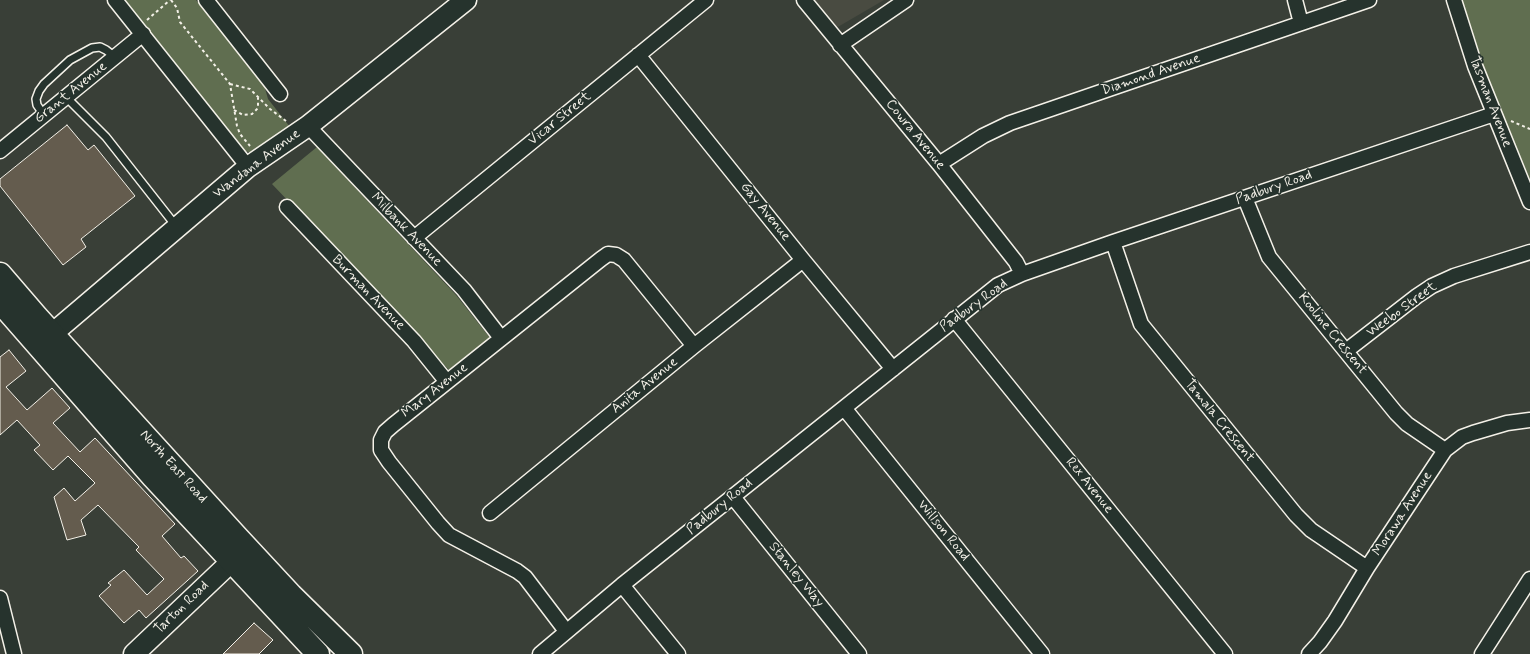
<!DOCTYPE html>
<html>
<head>
<meta charset="utf-8">
<style>
	body { margin:0 }
	canvas { display:block; background:#393f37 }
</style>
</head>
<body>
<canvas width="1530" height="654"></canvas>
<script>
const ctx = document.querySelector('canvas').getContext('2d');
ctx.lineJoin = 'round';
function fillPath(path, color) { ctx.fillStyle = color; ctx.fill(path, 'evenodd'); }
const poly = rows => new Path2D(rows.map(r => 'M' + r).join(''));
function stroke(path, color, width, dash) { ctx.strokeStyle = color; ctx.lineWidth = width; ctx.lineCap = dash ? 'butt' : 'round'; ctx.setLineDash(dash || []); ctx.stroke(path); }
function label(font, color, halo, rows, align = 'center') {
  ctx.font = font + ' Mynerve,sans-serif'; ctx.lineWidth = 3.5; ctx.setLineDash([]); ctx.textBaseline = 'middle'; ctx.strokeStyle = halo; ctx.fillStyle = color; for (const [text, x, y, turn = 0] of rows) {
    ctx.save(); ctx.translate(x, y); ctx.rotate((+turn || 0) * Math.PI / 180); ctx.textAlign = isNaN(turn) ? turn : align; if (halo) ctx.strokeText(text, 0, 0); ctx.fillText(text, 0, 0); ctx.restore();
  }
}
const built = poly([
	[814,0,884,0,836,28]
]);
const green = poly([
	[122,0,196,0,264,85,268,99,290,127,258,154,244,151],
	[1455,0,1530,0,1530,198],
	[317,147,456,295,490,338,449,370,272,184]
]);
const building = poly([
	[67,125,88,150,94,145,135,196,81,239,86,247,63,265,0,186,0,179,67,125],
	[9,350,26,371,6,387,27,410,52,388,70,408,53,423,80,452,95,438,175,524,162,536,181,558,184,556,198,571,146,618,139,610,124,623,99,596,111,585,108,583,124,570,147,595,164,579,136,550,139,547,98,505,81,520,86,535,67,540,54,497,64,488,75,501,95,483,68,456,53,470,34,450,40,445,17,420,0,435,0,357,9,350],
	[254,623,273,640,259,654,223,654,254,623]
]);
const path = poly([
	[171,0,177,8,180,22,230,84,237,126,240,134,250,146],
	[147,20,170,0],
	[230,84,250,89,270,109,286,121],
	[234,110,243,115,252,114,258,108,258,98],
	[1511,121,1530,129]
]);
const lane = poly([
	[66,97,106,137,176,226],
	[44,115,37,105,36,99,39,91,44,84,70,60,92,48,100,47,106,50,115,57]
]);
const street = poly([
	[115,0,248,167],
	[206,0,280,94],
	[804,0,939,164,1016,262,1022,274],
	[1295,0,1301,23],
	[1454,0,1475,66,1530,202],
	[840,45,906,0],
	[638,55,803,260,893,369],
	[308,126,464,290,501,338],
	[0,151,143,34],
	[939,164,983,136,1010,123,1369,0],
	[1245,198,1269,257,1396,413,1407,424,1445,450],
	[287,207,414,341,447,382],
	[414,238,706,0],
	[1113,242,1141,324,1296,515,1311,530,1367,568],
	[954,319,1225,654],
	[1346,351,1417,296,1432,286,1454,276,1530,252],
	[844,408,1042,654],
	[733,497,859,654],
	[490,513,694,346,803,260],
	[622,585,678,654],
	[0,598,14,654],
	[566,631,525,577,517,571,449,535,438,523,389,462,381,450,381,440,385,432,393,425,601,259,608,254,616,255,624,260,694,346],
	[540,654,622,585,998,285,1022,274,1113,242,1494,114],
	[1309,654,1320,642,1335,621,1367,568,1445,450,1462,437,1473,433,1507,423,1530,420],
	[1482,654,1530,579]
]);
const secondary = poly([
	[52,334,248,167,308,126,466,0],
	[134,654,231,562]
]);
const highway = poly([
	[0,274,37,317,237,537,291,595,351,654],
	[0,302,153,477,318,654]
]);
const streetNames = [
	["Diamond Avenue",1151,75,-19],
	["Grant Avenue",71,93,-39],
	["Tasman Avenue",1490,102,69],
	["Vicar Street",560,119,-39],
	["Cowra Avenue",915,135,51],
	["Wandana Avenue",257,164,-37],
	["Padbury Road",1274,188,-19],
	["Gay Avenue",765,212,51],
	["Milbank Avenue",406,230,46],
	["Burman Avenue",368,293,46],
	["Padbury Road",974,306,-36],
	["Weebo Street",1402,310,-36],
	["Kooline Crescent",1332,334,51],
	["Anita Avenue",645,386,-39],
	["Mary Avenue",435,391,-38],
	["Tamala Crescent",1219,421,51],
	["North East Road",173,467,48],
	["Rex Avenue",1089,486,51],
	["Padbury Road",720,507,-39],
	["Morawa Avenue",1403,514,-57],
	["Willson Road",943,531,51],
	["Stanley Way",796,575,51],
	["Tarton Road",182,608,-44]
];
fillPath(built, '#494b41');
fillPath(green, '#606e50');
fillPath(building, '#645c4e');
stroke(building, '#f4f1e8', 1);
stroke(lane, '#f4f1e8', 10);
stroke(street, '#f4f1e8', 17);
stroke(secondary, '#f4f1e8', 23);
stroke(highway, '#f4f1e8', 25);
stroke(path, '#f4f1e8', 2, [3, 3]);
stroke(lane, '#26332d', 7);
stroke(street, '#26332d', 14);
stroke(secondary, '#26332d', 20);
stroke(highway, '#26332d', 22);
label('14px', '#f4f1e8', '#26332d', streetNames);
</script>
</body>
</html>
